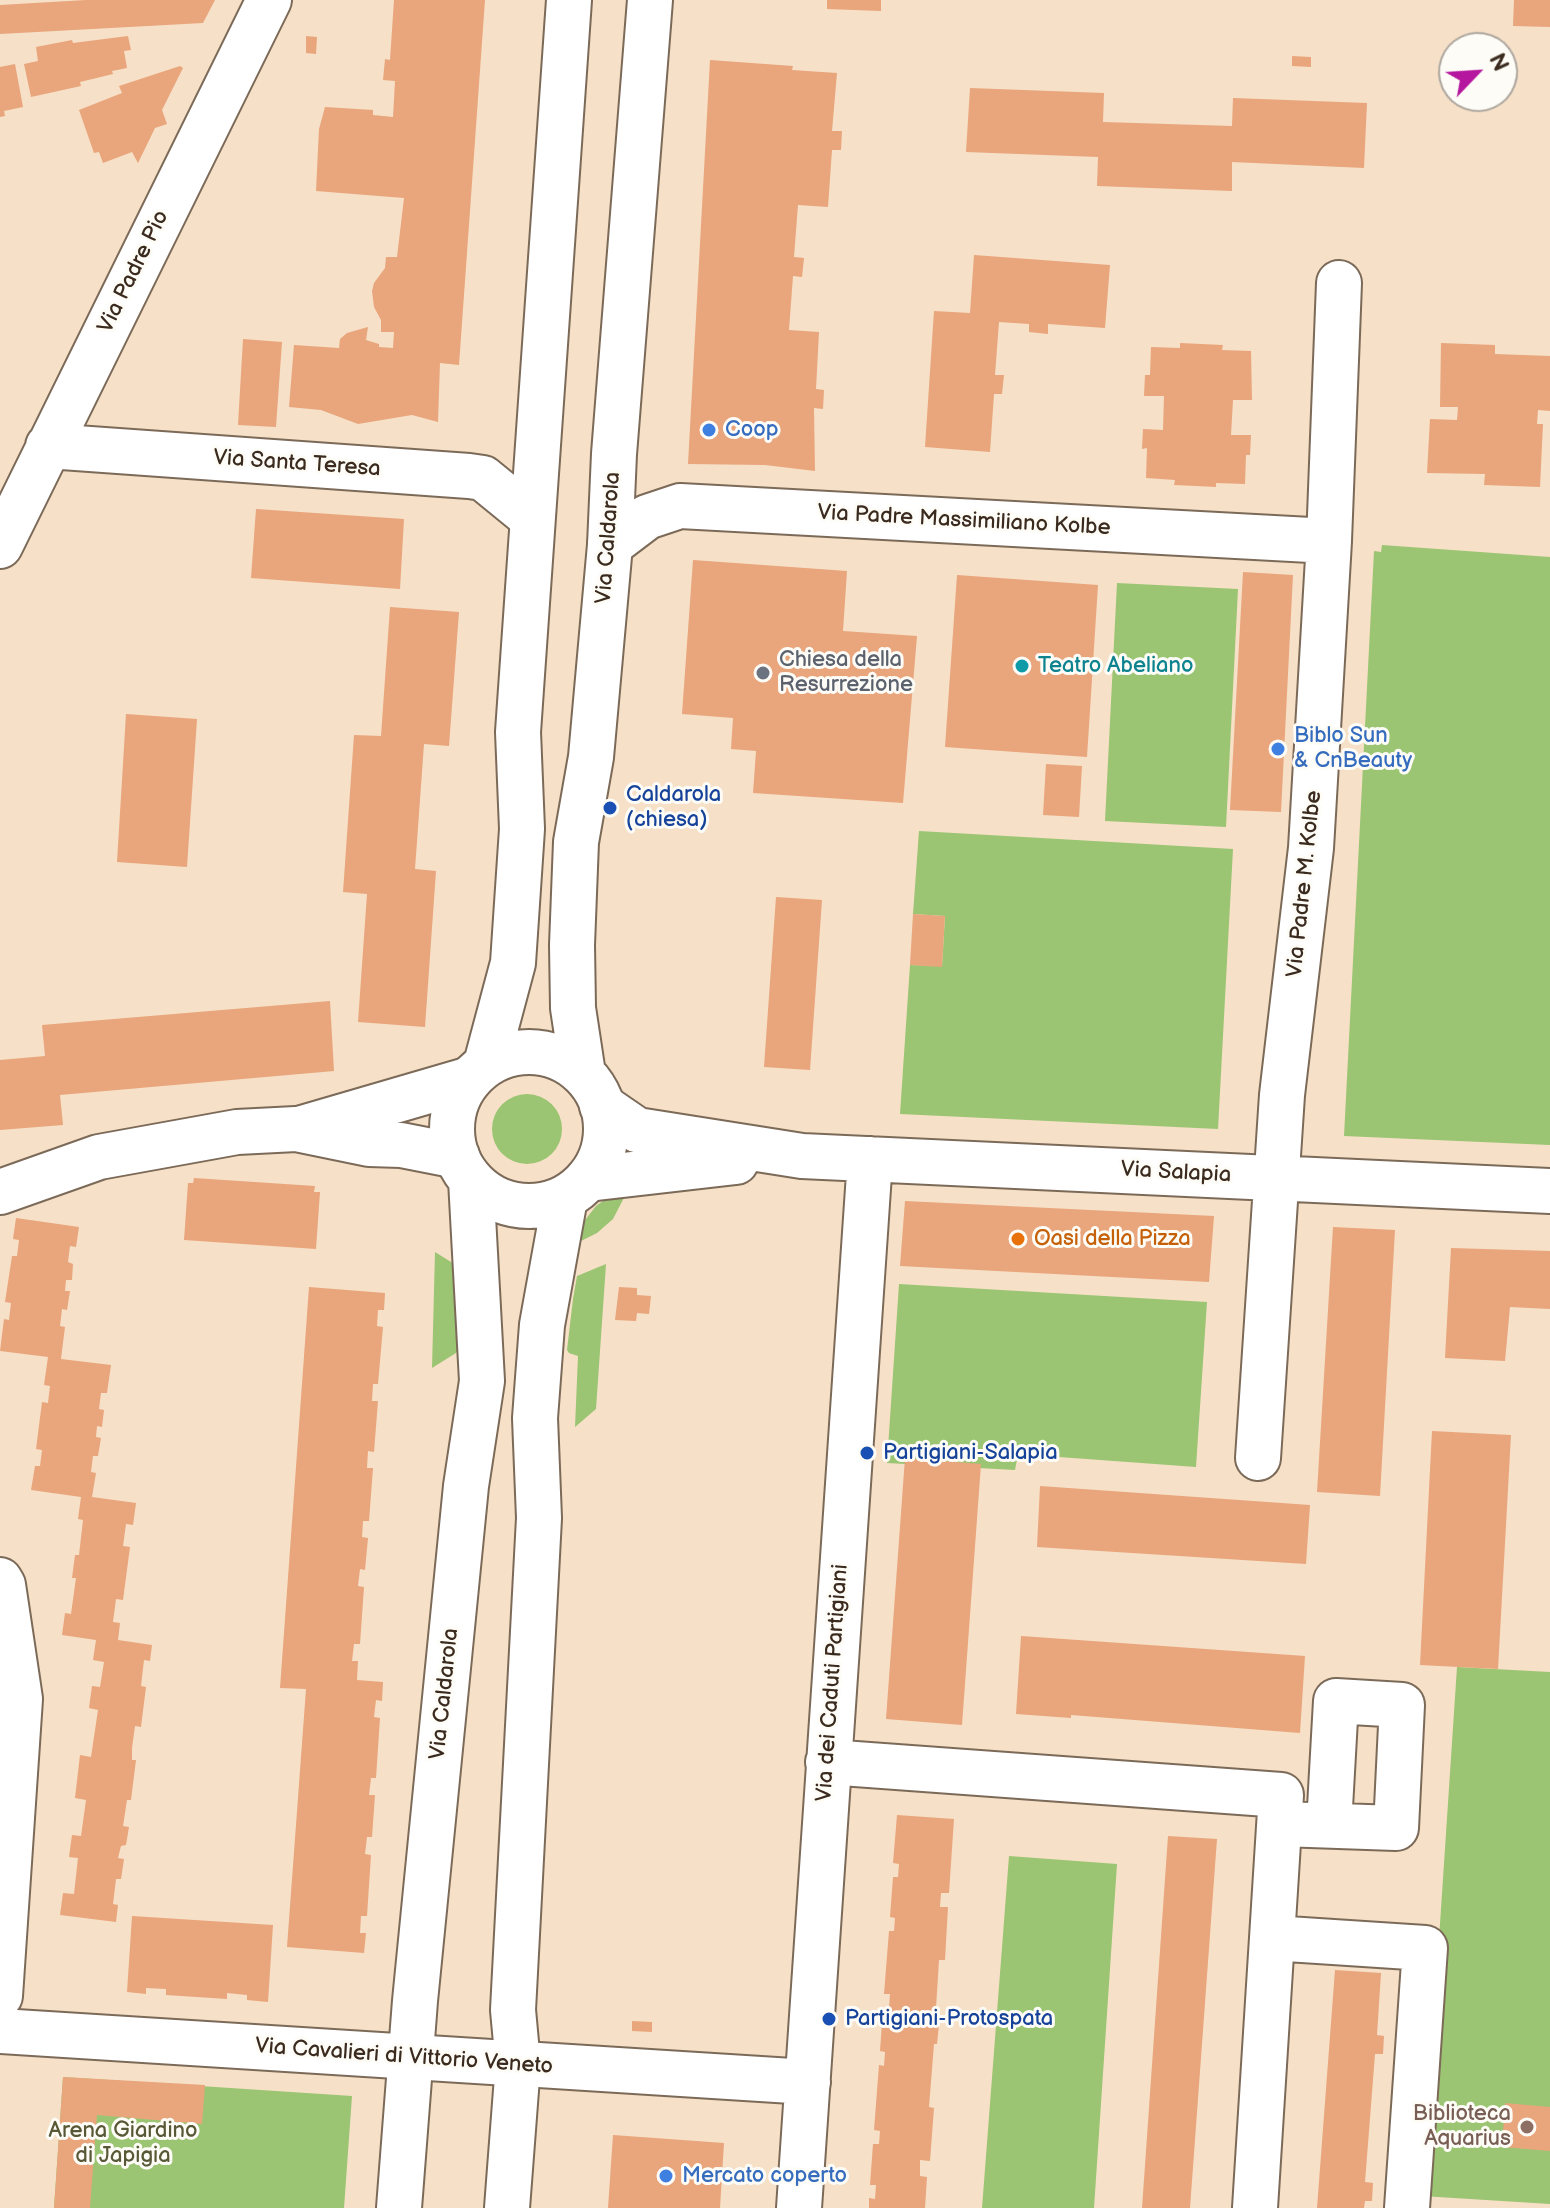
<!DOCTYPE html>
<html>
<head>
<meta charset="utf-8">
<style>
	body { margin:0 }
	#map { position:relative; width:1550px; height:2208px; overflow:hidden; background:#f6e0c7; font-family:"Balsamiq Sans",sans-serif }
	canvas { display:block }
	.north { position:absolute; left:1438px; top:32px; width:80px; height:80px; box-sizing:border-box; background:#fdfcf7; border:2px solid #afa8a0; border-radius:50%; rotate:65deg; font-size:22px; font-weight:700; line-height:32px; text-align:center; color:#3b2a1e }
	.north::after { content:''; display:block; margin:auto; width:28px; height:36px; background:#b5179e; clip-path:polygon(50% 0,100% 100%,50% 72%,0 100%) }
</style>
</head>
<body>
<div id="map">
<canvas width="1550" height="2208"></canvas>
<div class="north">N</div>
</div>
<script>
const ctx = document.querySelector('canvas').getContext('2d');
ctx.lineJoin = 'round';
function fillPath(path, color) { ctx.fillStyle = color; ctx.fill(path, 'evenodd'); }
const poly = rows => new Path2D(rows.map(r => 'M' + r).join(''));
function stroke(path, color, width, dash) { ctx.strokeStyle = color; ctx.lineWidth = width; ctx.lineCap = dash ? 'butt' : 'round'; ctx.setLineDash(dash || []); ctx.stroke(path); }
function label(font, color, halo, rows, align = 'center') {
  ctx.font = font + ' "Balsamiq Sans",sans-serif'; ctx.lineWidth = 6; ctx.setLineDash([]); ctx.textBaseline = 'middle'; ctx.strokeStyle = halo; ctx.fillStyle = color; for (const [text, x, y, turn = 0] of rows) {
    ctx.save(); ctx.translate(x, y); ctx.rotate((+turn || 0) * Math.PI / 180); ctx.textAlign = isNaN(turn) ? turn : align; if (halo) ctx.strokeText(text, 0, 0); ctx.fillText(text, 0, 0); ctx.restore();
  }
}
const green = poly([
	[1382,545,1550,557,1550,1145,1344,1136,1374,551,1381,552],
	[1117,583,1238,589,1226,827,1105,821],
	[919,831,1233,849,1218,1129,900,1114,910,965,942,966,945,916,913,914],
	'492 1129a35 35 0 1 1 70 0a35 35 0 1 1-70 0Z',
	[628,1190,613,1219,597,1233,577,1243,585,1220,596,1206,611,1195],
	[435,1252,464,1270,461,1346,456,1353,432,1368],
	[606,1264,596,1409,575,1427,578,1356,569,1353,567,1350,573,1299,577,1276],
	[899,1284,1207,1302,1196,1467,1018,1454,1015,1470,887,1463],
	[1457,1667,1550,1672,1550,2204,1422,2196],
	[1009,1856,1117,1864,1094,2208,982,2208],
	[63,2077,352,2096,344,2208,54,2208]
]);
const building = poly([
	[86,0,215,0,203,23,0,34,0,5],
	[394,0,485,0,459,365,440,363,438,422,412,415,358,424,321,410,289,407,294,345,339,348,340,339,347,333,368,327,366,340,379,344,379,347,393,348,394,332,381,332,381,320,374,307,372,291,374,283,385,268,386,257,397,257,404,198,316,191,319,129,325,107,373,110,373,115,393,117,395,81,383,80,385,59,390,60],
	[827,0,881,0,881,11,827,9],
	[1514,0,1550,0,1550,27,1513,26],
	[128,36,131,50,124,51,127,68,112,71,113,74,80,82,81,86,31,97,24,64,38,61,36,47,72,40,73,43],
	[306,36,317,37,316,54,306,53],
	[1292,56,1311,57,1311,67,1292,66],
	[710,60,793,66,792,70,837,73,832,131,842,131,841,150,832,150,828,207,798,205,794,257,804,258,802,277,793,276,789,330,819,332,816,389,824,390,823,409,814,408,815,471,765,465,688,464],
	[15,64,23,107,4,111,5,116,0,117,0,67],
	[180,66,183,68,162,110,167,124,155,128,138,163,132,152,103,163,99,152,94,153,79,110,122,93,119,86],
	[970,88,1104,93,1103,122,1232,126,1233,98,1367,103,1364,168,1232,162,1232,191,1097,186,1098,157,966,152],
	[974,255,1110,265,1105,328,1048,324,1048,334,1029,332,1029,324,999,322,995,375,1004,375,1002,394,994,394,990,452,925,447,934,311,970,313],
	[243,339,282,342,276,427,238,425],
	[1180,343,1223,345,1222,350,1251,351,1252,400,1233,400,1231,435,1251,435,1250,455,1246,455,1245,484,1216,483,1216,487,1174,485,1175,480,1146,478,1147,448,1142,449,1143,429,1163,430,1164,396,1144,396,1145,375,1150,375,1151,347,1180,348],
	[1441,343,1495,345,1495,354,1550,356,1550,411,1538,410,1537,424,1543,424,1540,487,1484,485,1485,474,1427,473,1430,419,1457,420,1458,407,1440,407],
	[256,509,404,519,400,589,251,578],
	[693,560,847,571,843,631,917,636,903,803,753,793,756,751,731,749,733,718,682,714],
	[1243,572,1293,575,1281,812,1230,810],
	[957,575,1098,585,1087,757,945,747],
	[390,607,459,612,449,746,424,744,415,869,436,871,425,1027,358,1022,367,894,343,892,354,735,381,736],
	[126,714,197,719,187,867,117,862],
	[1046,764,1082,766,1079,817,1043,815],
	[776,897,822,900,810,1070,764,1067],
	[913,914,945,916,942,967,910,965],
	[330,1001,334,1071,60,1095,63,1125,0,1130,0,1060,45,1056,42,1025],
	[194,1178,315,1186,314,1192,320,1192,316,1249,184,1240,188,1183,193,1183],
	[905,1201,1214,1216,1209,1282,900,1266],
	[16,1218,79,1227,76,1247,70,1246,68,1262,73,1264,72,1280,66,1280,65,1291,70,1291,67,1310,62,1309,60,1326,65,1327,61,1359,111,1365,107,1393,101,1393,99,1409,104,1410,102,1427,97,1426,96,1437,101,1438,98,1456,93,1456,91,1472,96,1473,92,1497,136,1503,133,1525,126,1524,123,1546,130,1547,123,1600,116,1599,113,1622,120,1623,118,1640,152,1645,150,1661,144,1660,141,1686,146,1687,141,1727,135,1726,132,1748,132,1760,136,1760,131,1800,127,1800,123,1826,129,1827,126,1845,121,1846,118,1858,124,1859,123,1866,121,1879,116,1879,113,1904,118,1905,116,1922,60,1915,63,1893,74,1894,78,1858,69,1857,72,1835,81,1836,86,1800,75,1798,80,1755,91,1757,98,1710,89,1708,92,1686,100,1687,104,1662,93,1660,96,1640,62,1635,65,1613,71,1614,76,1578,72,1578,75,1555,79,1555,83,1520,78,1519,81,1497,31,1490,35,1466,40,1466,42,1450,36,1449,42,1402,48,1403,50,1386,44,1385,48,1357,0,1351,4,1319,9,1320,11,1303,5,1302,12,1256,17,1256,19,1240,13,1239],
	[1333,1227,1395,1230,1380,1496,1317,1492],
	[1451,1248,1550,1251,1550,1309,1510,1307,1505,1361,1445,1358],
	[309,1287,385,1293,384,1310,378,1310,377,1326,383,1327,378,1384,373,1384,372,1401,378,1401,374,1452,368,1451,367,1468,373,1468,369,1521,363,1521,362,1537,368,1538,365,1570,360,1569,358,1586,364,1587,360,1644,354,1644,352,1661,358,1661,357,1680,383,1682,382,1701,376,1700,374,1717,380,1718,376,1778,371,1778,369,1795,375,1795,372,1837,367,1837,365,1854,371,1855,367,1916,361,1916,360,1933,366,1933,364,1953,287,1947,306,1689,280,1688],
	[619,1287,637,1288,637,1295,651,1296,649,1314,637,1313,636,1321,615,1320],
	[1432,1431,1511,1435,1498,1669,1420,1665],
	[905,1458,981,1464,962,1725,886,1719],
	[1040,1486,1310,1505,1306,1564,1037,1547],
	[1021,1636,1305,1656,1300,1733,1071,1715,1071,1718,1016,1714],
	[897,1815,954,1819,949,1893,941,1893,940,1907,948,1907,945,1960,939,1960,935,2024,939,2025,937,2044,934,2044,929,2107,934,2108,930,2161,920,2160,920,2176,927,2177,925,2208,869,2208,869,2198,875,2199,876,2185,870,2185,873,2144,879,2144,880,2131,874,2130,879,2065,884,2066,885,2052,880,2051,883,2008,889,2008,890,1994,884,1994,889,1931,894,1931,895,1918,890,1917,893,1877,898,1877,899,1864,893,1863],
	[1168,1836,1217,1839,1190,2208,1142,2208],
	[132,1916,273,1925,268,2002,247,2000,247,1995,227,1993,227,1999,166,1995,166,1989,146,1988,146,1994,127,1992],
	[1335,1970,1381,1973,1377,2035,1384,2036,1383,2054,1375,2054,1365,2182,1373,2183,1372,2201,1365,2201,1364,2208,1317,2208],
	[632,2021,652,2022,652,2032,632,2031],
	[63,2077,205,2085,202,2124,97,2115,90,2208,54,2208],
	[1505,2103,1550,2107,1550,2151,1502,2147],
	[613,2135,724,2143,720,2208,608,2208]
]);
const minor = poly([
	[48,446,469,476,483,478,532,518],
	[610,545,647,517,680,506,1329,541],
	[0,546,269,0],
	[602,1106,637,1130,802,1156,1550,1191],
	[302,1128,470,1079],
	[588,1179,736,1162],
	[0,1192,99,1157,237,1132,296,1129,369,1144,401,1145,457,1156],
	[1258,1458,1282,1095,1311,848,1329,541,1339,283],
	[0,1580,3,1585,20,1699,0,1996],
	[828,1762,1281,1795,1255,2208],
	[1281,1824,1396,1828,1402,1705,1336,1701,1329,1825],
	[1272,1938,1425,1948,1407,2208],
	[0,2031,808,2082],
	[799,2208,870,1159]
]);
const tertiary = poly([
	'452 1129a77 77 0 1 1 154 0a77 77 0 1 1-154 0Z',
	[486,1064,513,963,522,829,518,732,569,0],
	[583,1074,573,1008,572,945,576,842,591,757,610,545,614,454,650,0],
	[399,2208,415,2001,466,1486,482,1381,471,1180],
	[507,2208,518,2064,513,2010,539,1518,535,1418,542,1325,565,1198]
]);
const markers = [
	[709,430,8,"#3f7fe0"],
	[1022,666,8,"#0f9aa8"],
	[763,673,8,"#6b7280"],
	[1278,749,8,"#3f7fe0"],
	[610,808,8,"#1a4fb4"],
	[1018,1239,8,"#e8710a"],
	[867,1453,8,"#1a4fb4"],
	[829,2019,8,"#1a4fb4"],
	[1527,2127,8,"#8d6e63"],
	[666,2176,8,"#3f7fe0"]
];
const streetNames = [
	["Via Padre Pio",134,272,-64],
	["Via Santa Teresa",297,464,4],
	["Via Padre Massimiliano Kolbe",964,521,3],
	["Via Caldarola",609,538,-86],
	["Via Padre M. Kolbe",1305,884,-84],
	["Via Salapia",1176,1173,3],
	["Via dei Caduti Partigiani",833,1683,-86],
	["Via Caldarola",445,1694,-84],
	["Via Cavalieri di Vittorio Veneto",404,2057,4]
];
const shopNames = [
	["Coop",725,430],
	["Biblo Sun",1294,736],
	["& CnBeauty",1294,761],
	["Mercato coperto",682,2176]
];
const worshipNames = [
	["Chiesa della",779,660],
	["Resurrezione",779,685]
];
const cultureNames = [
	["Teatro Abeliano",1038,666]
];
const transitNames = [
	["Caldarola",626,795],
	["(chiesa)",626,820],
	["Partigiani-Salapia",883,1453],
	["Partigiani-Protospata",845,2019]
];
const foodNames = [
	["Oasi della Pizza",1034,1239]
];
const educationNames = [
	["Biblioteca",1511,2114],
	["Aquarius",1511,2139]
];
const parkNames = [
	["Arena Giardino",123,2131],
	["di Japigia",123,2156]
];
fillPath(green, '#9bc572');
fillPath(building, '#e9a57c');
stroke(minor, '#7c6a59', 48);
stroke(tertiary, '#7c6a59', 48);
stroke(minor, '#fff', 44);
stroke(tertiary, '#fff', 44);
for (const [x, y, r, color] of markers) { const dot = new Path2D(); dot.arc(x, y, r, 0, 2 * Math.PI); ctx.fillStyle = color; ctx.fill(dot); stroke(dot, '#fdfcf7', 3); }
label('22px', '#3b2a1e', '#fdfcf7', streetNames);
label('22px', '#366cbe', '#fdfcf7', shopNames, 'left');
label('22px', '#5b616d', '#fdfcf7', worshipNames, 'left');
label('22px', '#0d838f', '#fdfcf7', cultureNames, 'left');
label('22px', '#164399', '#fdfcf7', transitNames, 'left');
label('22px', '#c56008', '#fdfcf7', foodNames, 'left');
label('22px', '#785e54', '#fdfcf7', educationNames, 'right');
label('22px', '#585837', '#fdfcf7', parkNames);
</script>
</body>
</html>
